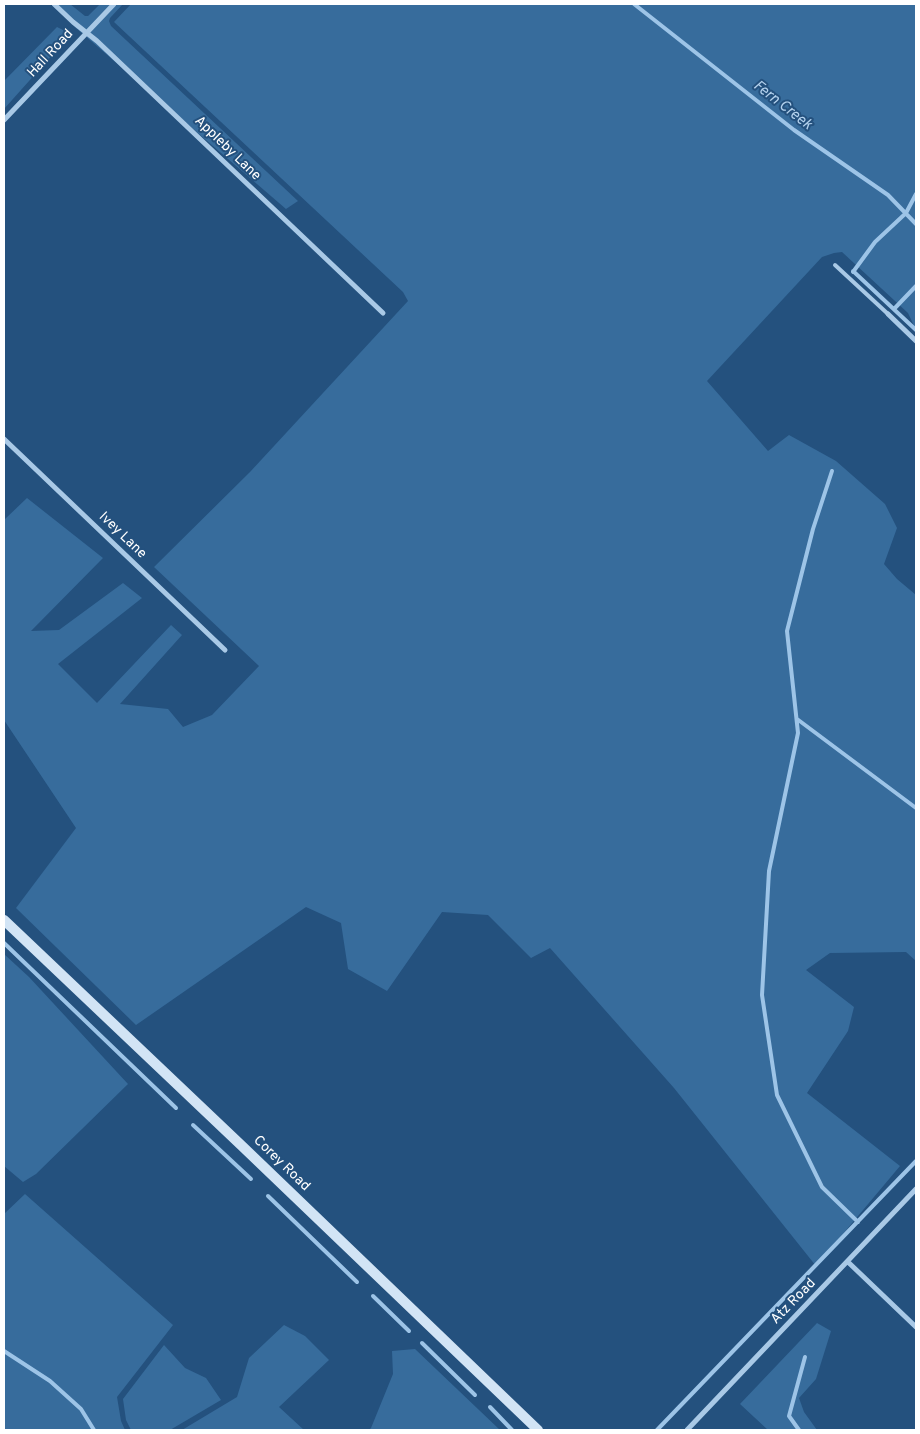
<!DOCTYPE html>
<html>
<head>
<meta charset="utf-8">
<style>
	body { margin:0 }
	#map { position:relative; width:920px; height:1434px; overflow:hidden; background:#24517e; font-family:Overpass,sans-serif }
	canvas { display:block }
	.frame { position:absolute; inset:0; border:5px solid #fff; pointer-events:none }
</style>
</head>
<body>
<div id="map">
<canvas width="920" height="1434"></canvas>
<div class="frame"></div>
</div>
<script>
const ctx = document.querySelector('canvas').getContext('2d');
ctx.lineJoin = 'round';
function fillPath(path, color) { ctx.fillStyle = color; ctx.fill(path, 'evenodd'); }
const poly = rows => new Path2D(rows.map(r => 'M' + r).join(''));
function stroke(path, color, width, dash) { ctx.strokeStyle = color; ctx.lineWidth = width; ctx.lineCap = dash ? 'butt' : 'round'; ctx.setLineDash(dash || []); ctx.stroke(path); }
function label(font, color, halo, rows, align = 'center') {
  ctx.font = font + ' Overpass,sans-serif'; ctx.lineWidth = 4; ctx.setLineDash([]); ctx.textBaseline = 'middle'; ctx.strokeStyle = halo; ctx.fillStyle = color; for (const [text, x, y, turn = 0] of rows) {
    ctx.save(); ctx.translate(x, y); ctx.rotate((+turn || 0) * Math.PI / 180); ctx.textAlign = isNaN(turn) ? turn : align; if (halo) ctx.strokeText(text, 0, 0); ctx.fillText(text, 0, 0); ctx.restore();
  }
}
const green = poly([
	[55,4,70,4,85,16,88,16,100,4,123,4,110,18,109,21,111,26,298,201,286,209,76,28],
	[131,4,916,4,916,330,908,313,842,252,834,253,822,257,707,381,768,451,789,435,836,461,885,504,897,528,884,564,897,579,916,595,916,961,906,952,830,953,806,970,854,1007,848,1031,807,1093,900,1166,816,1266,674,1088,550,948,531,958,488,915,442,912,387,991,348,969,341,923,306,907,136,1025,16,908,76,828,4,720,4,520,27,498,103,558,31,631,59,630,123,583,142,598,58,664,97,703,171,625,182,635,120,704,168,709,183,727,212,715,259,666,154,567,250,472,408,301,403,292,114,22],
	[57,27,71,34,4,109,4,81],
	[4,954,29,977,128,1084,36,1174,23,1182,4,1166],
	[25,1194,173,1325,117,1397,121,1421,125,1430,4,1430,4,1214],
	[817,1323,831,1331,816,1379,799,1398,804,1412,817,1430,768,1430,740,1404],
	[284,1325,305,1336,329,1360,279,1407,304,1430,182,1430,237,1397,249,1358],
	[164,1345,185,1368,206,1378,221,1400,170,1430,131,1430,126,1420,123,1399],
	[415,1349,500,1430,369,1430,371,1428,393,1374,392,1351]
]);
const stream = poly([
	[634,4,794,130,888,195,916,224],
	[853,271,916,330],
	[853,272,875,242,906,213,916,194],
	[894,309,916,286],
	[832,471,813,529,787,631,798,733,769,871,762,995,777,1095,822,1187,858,1222],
	[797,719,916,808],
	[4,943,176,1108],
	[193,1125,251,1179],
	[268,1196,357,1282],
	[373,1296,409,1331],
	[422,1343,475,1395],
	[4,1351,50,1381,81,1409,94,1430],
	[490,1407,512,1430],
	[657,1430,916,1161],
	[799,1430,789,1416,805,1357]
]);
const lane = poly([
	[835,265,888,314]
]);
const street = poly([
	[54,4,73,22,97,41,383,313],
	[4,120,114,4],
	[888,314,916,341],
	[4,439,225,650],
	[848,1262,916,1327],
	[687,1430,916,1189]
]);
const secondary = poly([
	[4,920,242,1146,538,1430]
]);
const streetNames = [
	["Hall Road",51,54,-47],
	["Appleby Lane",227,149,44],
	["Ivey Lane",122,536,44],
	["Corey Road",281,1164,44],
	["Atz Road",794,1302,-46]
];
const waterNames = [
	["Fern Creek",782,106,38]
];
fillPath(green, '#376c9c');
stroke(stream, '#9dc4e7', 4);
stroke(lane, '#a9c9e6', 4);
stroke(street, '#a9c9e6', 5);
stroke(secondary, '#d2e4f5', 10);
label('14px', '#fff', '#24517e', streetNames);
label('italic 15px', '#b4d2ee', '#24517e', waterNames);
</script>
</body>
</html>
